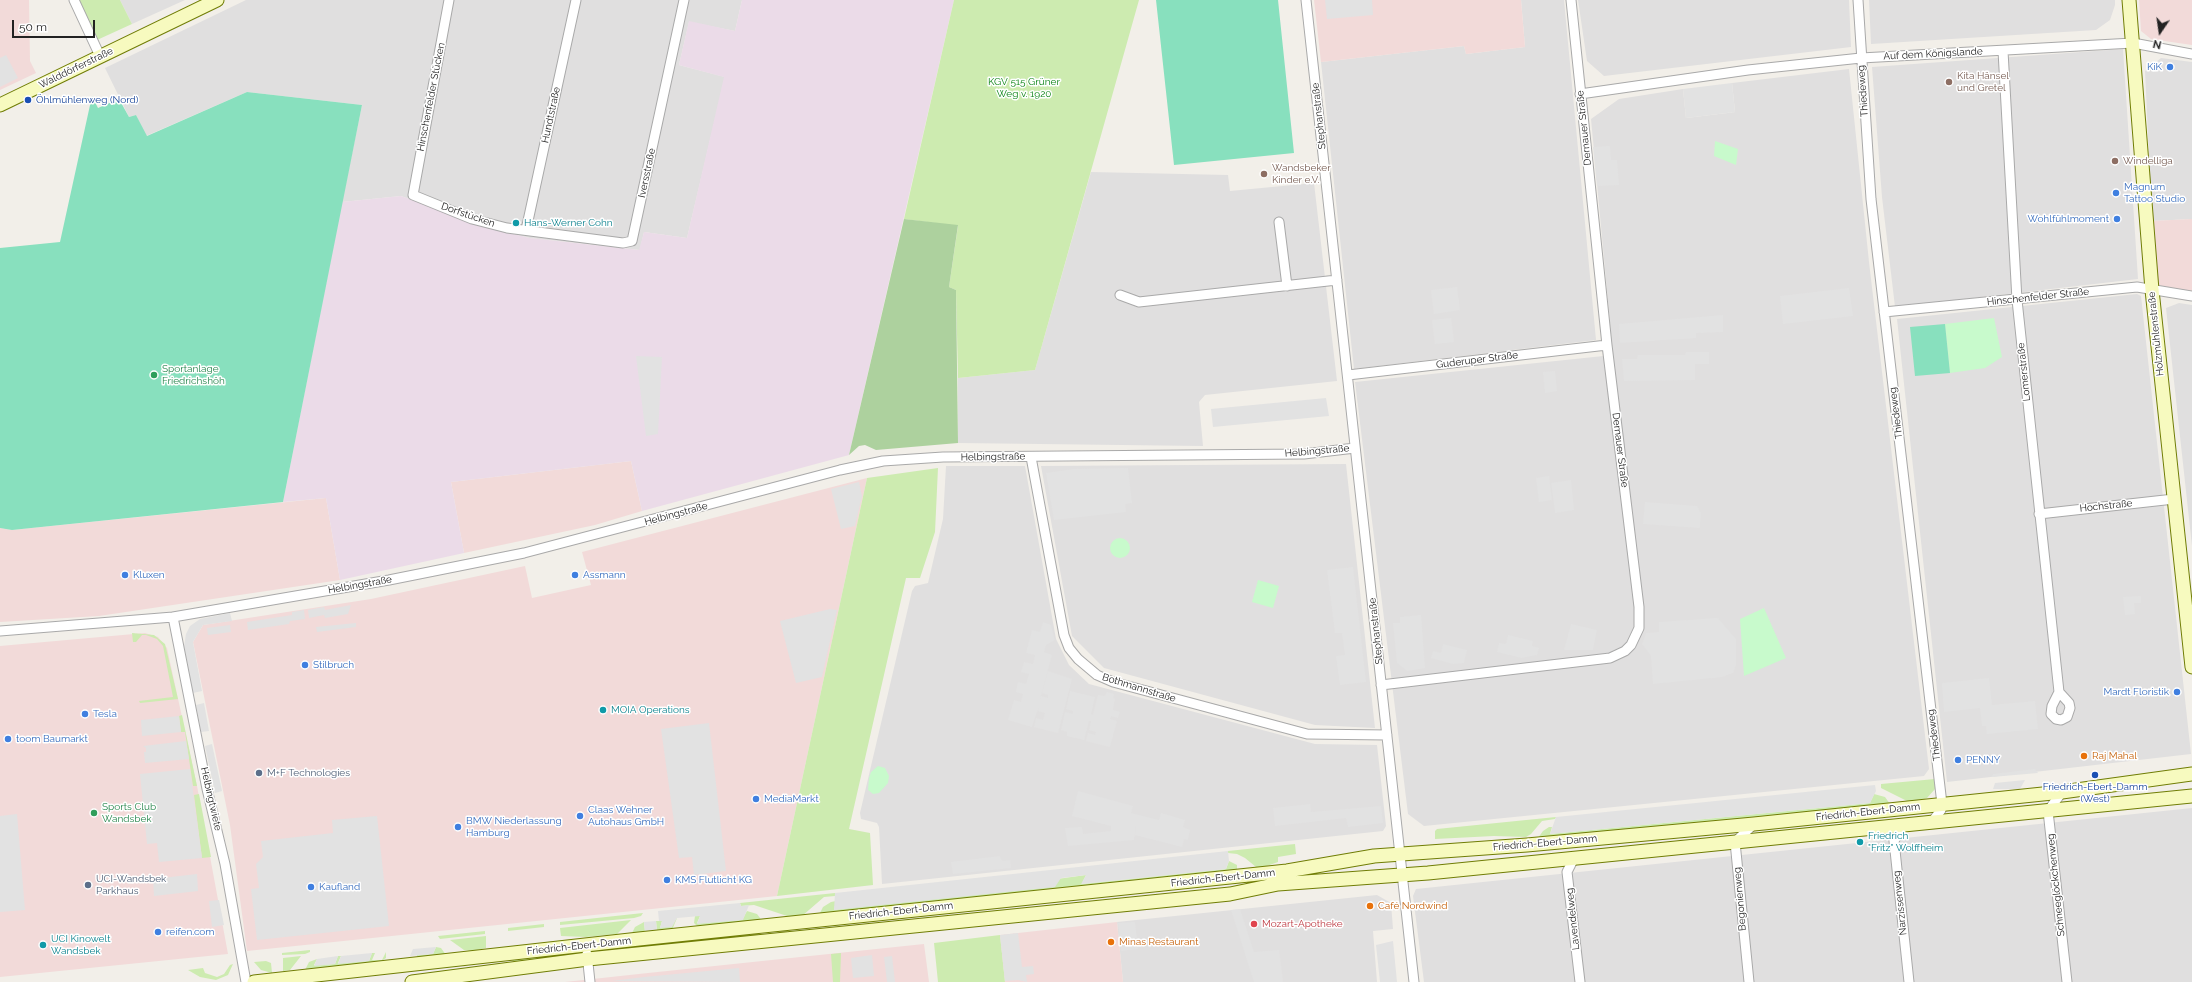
<!DOCTYPE html>
<html>
<head>
<meta charset="utf-8">
<style>
	body { margin:0 }
	#map { position:relative; width:2192px; height:982px; overflow:hidden; background:#f2efe9; font-family:Raleway,sans-serif }
	canvas { display:block }
	.north { position:absolute; left:2140px; top:12px; width:40px; height:40px; -webkit-text-stroke:3px #fff; paint-order:stroke; rotate:193deg; font-size:11px; font-weight:700; line-height:16px; text-align:center; color:#222 }
	.north::after { content:''; display:block; margin:auto; width:14px; height:18px; background:#222; clip-path:polygon(50% 0,100% 100%,50% 72%,0 100%) }
	.scale { position:absolute; left:12px; top:20px; width:83px; height:18px; box-sizing:border-box; border:2px solid #222; border-top:0; padding-left:5px; font-size:12px; line-height:14px; white-space:nowrap; color:#222; -webkit-text-stroke:3px #fff; paint-order:stroke }
</style>
</head>
<body>
<div id="map">
<canvas width="2192" height="982"></canvas>
<div class="north">N</div>
<div class="scale">50 m</div>
</div>
<script>
const ctx = document.querySelector('canvas').getContext('2d');
ctx.lineJoin = 'round';
function fillPath(path, color) { ctx.fillStyle = color; ctx.fill(path, 'evenodd'); }
const poly = rows => new Path2D(rows.map(r => 'M' + r).join(''));
function stroke(path, color, width, dash) { ctx.strokeStyle = color; ctx.lineWidth = width; ctx.lineCap = dash ? 'butt' : 'round'; ctx.setLineDash(dash || []); ctx.stroke(path); }
function label(font, color, halo, rows, align = 'center') {
  ctx.font = font + ' Raleway,sans-serif'; ctx.lineWidth = 3; ctx.setLineDash([]); ctx.textBaseline = 'middle'; ctx.strokeStyle = halo; ctx.fillStyle = color; for (const [text, x, y, turn = 0] of rows) {
    ctx.save(); ctx.translate(x, y); ctx.rotate((+turn || 0) * Math.PI / 180); ctx.textAlign = isNaN(turn) ? turn : align; if (halo) ctx.strokeText(text, 0, 0); ctx.fillText(text, 0, 0); ctx.restore();
  }
}
const residential = poly([
	[120,0,185,0,132,24],
	[246,0,742,0,735,31,689,22,679,65,725,77,687,238,644,232,640,250,530,238,497,230,401,196,342,202,362,105,247,92,146,136,136,115,129,117,105,68],
	[1521,0,1564,0,1596,340,1354,369,1321,62,1464,46,1466,54,1525,47],
	[1578,0,1849,0,1851,47,1604,76,1587,61],
	[1869,0,2115,0,2115,5,2110,20,2096,30,1871,44],
	[2123,49,2138,279,1895,307,1882,197,1872,67],
	[2161,58,2192,62,2192,219,2152,221,2145,71],
	[1849,69,1869,262,1929,769,1924,776,1424,826,1408,814,1355,382,1613,355,1591,119,1619,99,1683,89,1686,118,1735,112,1732,83],
	[1091,172,1228,175,1230,191,1314,183,1337,381,1205,395,1199,402,1203,446,958,443,958,378,1035,370],
	[2137,294,2141,296,2191,754,1947,782,1897,319],
	[2179,303,2192,305,2192,546,2166,308],
	[1346,464,1375,728,1315,725,1104,668,1072,636,1041,466],
	[946,466,1025,466,1056,639,1069,665,1089,684,1315,744,1377,745,1386,826,1383,831,882,884,879,827,877,823,861,819,860,813,912,591,915,586,928,583,943,519],
	[2192,808,2192,982,1424,982,1413,896,1416,889],
	[1377,895,1391,903,1393,929,1373,931,1377,982,1123,982,1117,922]
]);
const commercial = poly([
	[0,0,29,0,30,61,36,73,0,90],
	[1314,0,1521,0,1525,47,1466,54,1464,46,1321,62],
	[2139,0,2192,0,2192,45,2151,39,2141,31],
	[2192,219,2192,291,2157,286,2152,221],
	[631,461,642,511,595,525,464,553,451,482],
	[867,478,777,896,247,951,230,825,193,642,203,625,371,599,525,566,532,598,591,585,582,552],
	[326,498,340,580,99,616,0,622,0,528,12,530],
	[145,633,158,637,167,648,197,786,228,954,0,977,0,646],
	[1117,922,1123,982,1005,982,1000,935],
	[924,944,929,982,565,982,648,973]
]);
const industrial = poly([
	[742,0,954,0,849,455,642,511,631,461,451,482,464,553,340,580,326,498,283,502,342,202,401,196,497,230,530,238,639,250,644,232,687,238,724,77,679,65,689,21,735,31]
]);
const grass = poly([
	[79,0,120,0,132,24,97,40],
	[954,0,1139,0,1035,370,958,378,956,290,949,287,958,226,904,219],
	[938,468,935,532,920,578,906,578,849,829,870,833,873,885,777,896,867,478],
	[132,633,154,635,165,644,178,699,140,703,139,701,173,697,163,646,157,639,146,635,142,635,136,642,133,642],
	[182,715,197,786,193,786,185,732,181,732,179,716],
	[1935,779,1935,789,1927,798,1922,800,1907,801,1881,788,1881,784],
	[199,794,211,857,202,858,194,795],
	[1874,794,1885,797,1890,804,1538,838,1543,831,1549,827,1552,827,1550,834,1870,803],
	[1556,817,1555,819,1542,821,1531,834,1526,837,1494,836,1435,839,1435,831,1437,829],
	[1295,844,1296,854,1278,857,1278,862,1264,867,1256,867,1245,858,1237,854,1228,853,1228,851],
	[1229,861,1237,865,1237,870,819,915,823,907,831,902,836,901,834,910,1086,875,1082,884,1226,869],
	[835,893,835,896,824,897,802,916,790,917,754,905,741,906,740,903],
	[747,911,757,914,763,922,698,927,694,923,695,916,700,916,697,923,742,920],
	[643,913,641,916,634,918,560,925,560,922],
	[677,918,672,930,657,931,656,921,662,921,660,928],
	[631,920,617,934,586,937,561,936,560,928],
	[644,922,645,932,632,933,635,927],
	[544,924,544,927,508,931,508,928],
	[485,931,485,934,440,939,438,936],
	[1000,935,1005,982,938,982,934,943],
	[486,936,486,948,473,951,464,950,450,940],
	[436,947,441,948,446,955,417,958,417,955,433,954],
	[310,950,310,952,305,954,282,955,282,953],
	[386,952,386,958,380,962,305,970,309,962,317,959,314,965,335,964,338,956,341,956,338,963,369,961,372,953,375,953,372,960,382,960],
	[551,953,551,957,514,962,512,960],
	[841,953,840,982,833,982,831,954],
	[301,956,290,970,283,971,283,958],
	[266,961,271,963,272,973,261,970,254,962],
	[233,964,228,975,216,980,200,977,188,970,203,968,205,973,217,977,224,974,230,965]
]);
const forest = poly([
	[904,219,958,225,949,287,956,290,958,443,876,450,865,445,859,446,849,455]
]);
const park = poly([
	[1715,141,1738,149,1736,165,1714,156],
	[1994,318,2002,357,1985,368,1950,373,1945,324],
	'1110 548a10 10 0 1 1 20 0a10 10 0 1 1-20 0Z',
	[1258,580,1279,586,1273,608,1252,602],
	[1764,608,1786,658,1744,676,1740,619],
	[878,766,885,768,889,776,888,783,879,793,873,794,868,790,869,778,871,772]
]);
const pitch = poly([
	[1156,0,1278,0,1294,153,1174,165],
	[247,92,362,105,283,502,12,530,0,528,0,248,60,242,92,96,98,108,119,99,129,117,136,115,147,136],
	[1945,324,1950,373,1915,376,1910,327]
]);
const parking = poly([
	[1325,0,1372,0,1373,15,1327,19],
	[6,55,18,78,0,87,0,58],
	[1732,83,1735,112,1686,118,1683,89],
	[1610,146,1611,160,1617,160,1619,185,1597,186,1593,147],
	[1457,287,1460,310,1434,314,1431,290],
	[1849,288,1853,316,1783,324,1780,296],
	[1723,315,1723,332,1696,333,1696,338,1620,343,1619,324],
	[1451,318,1454,342,1435,344,1432,320],
	[1686,352,1709,352,1709,364,1695,364,1695,380,1624,381,1622,359,1637,359,1638,355,1685,355],
	[636,356,662,357,658,434,646,436],
	[1555,371,1557,391,1545,393,1543,372],
	[1326,398,1329,416,1213,427,1211,409],
	[1128,468,1132,503,1125,504,1126,512,1054,520,1046,473,1074,469],
	[1549,476,1552,500,1539,502,1536,478],
	[1571,480,1574,510,1555,513,1551,483],
	[859,482,862,496,855,526,841,529,831,489],
	[1645,502,1697,506,1701,513,1700,528,1643,524],
	[1353,567,1366,682,1340,685,1336,656,1345,655,1342,633,1335,633,1327,570],
	[2141,596,2141,603,2134,603,2135,614,2125,615,2123,597],
	[351,605,348,614,325,618,324,615,309,618,308,610,324,607,325,610],
	[830,609,837,610,822,677,796,683,780,621],
	[304,610,305,619,290,621,289,624,248,630,247,622,292,615,292,612],
	[230,613,232,621,203,625,193,642,202,691,193,693,184,647,186,634,190,626,200,619],
	[1421,615,1425,668,1407,671,1397,663,1393,623,1400,623,1400,617],
	[1718,618,1736,639,1736,665,1733,673,1722,677,1653,684,1651,656,1642,644,1646,633,1659,632,1659,622],
	[1043,622,1051,625,1055,640,1046,645,1044,652,1052,655,1040,699,1041,696,1048,698,1048,695,1042,693,1048,671,1072,679,1058,733,1034,727,1036,718,1043,720,1045,713,1038,711,1039,706,1032,727,1008,720,1014,700,1021,702,1023,694,1016,692,1018,682,1026,684,1029,674,1021,672,1024,662,1033,664,1035,655,1026,653,1032,630,1040,632],
	[356,623,356,627,317,632,316,627],
	[1571,624,1597,630,1593,650,1564,650],
	[230,625,231,632,208,635,207,628],
	[1508,635,1533,641,1532,646,1539,648,1537,655,1522,658,1497,652,1499,643,1506,644],
	[1443,644,1467,650,1464,663,1453,664,1431,658,1433,651,1441,653],
	[1989,678,1992,705,2035,701,2038,729,1987,734,1986,726,1982,726,1980,708,1944,712,1942,683],
	[1070,691,1095,697,1091,714,1093,715,1098,695,1105,696,1107,692,1114,694,1113,698,1115,699,1113,710,1120,712,1118,718,1111,716,1110,719,1117,721,1110,747,1086,741,1088,733,1095,735,1096,732,1089,730,1091,721,1089,721,1084,740,1067,736,1067,732,1061,730,1065,712,1073,714,1073,711,1066,709],
	[204,703,209,731,201,732,196,705],
	[179,716,181,732,142,736,141,720],
	[709,723,726,871,694,875,692,857,679,858,661,729],
	[186,741,189,759,145,763,144,752,146,752,146,748,143,746],
	[212,744,222,791,215,793,205,746],
	[190,769,202,858,159,862,157,843,147,844,140,774],
	[2035,769,2038,773,1992,777,1993,774],
	[2025,780,2020,789,1993,789,1995,783],
	[1875,785,1876,791,1870,803,1550,834,1556,817],
	[1078,791,1133,806,1131,813,1159,820,1161,813,1185,820,1183,827,1190,830,1188,840,1184,839,1182,847,1135,835,1136,825,1134,840,1068,846,1065,828,1082,827,1083,834,1111,831,1111,826,1072,816],
	[1310,804,1311,812,1381,806,1383,823,1348,827,1346,818,1275,826,1273,808],
	[17,814,25,910,0,912,0,816],
	[377,816,389,926,257,940,251,889,259,888,256,864,263,857,261,841,333,833,332,820],
	[1228,851,1229,861,1226,869,1081,884,1086,875,1061,878,1055,887,834,910,835,893],
	[1000,856,1002,861,1010,860,1011,868,953,874,951,862],
	[197,874,198,891,154,896,153,879],
	[219,900,224,925,212,927,209,901],
	[740,903,741,906,749,905,743,920,697,924,700,916,677,918,672,927,660,928,662,921,659,921,658,911],
	[1240,909,1254,952,1279,950,1283,982,1254,982,1231,910],
	[656,921,657,931,645,932,644,922],
	[1135,922,1138,949,1121,951,1118,923],
	[1018,933,1022,967,1033,966,1034,974,1026,975,1027,982,1018,980,1005,981,1000,935],
	[1393,941,1397,982,1380,982,1376,945],
	[436,947,433,954,410,956,413,949],
	[372,953,369,961,338,964,341,956],
	[872,955,874,976,853,978,851,958],
	[338,956,335,964,314,966,317,959],
	[892,956,895,982,887,982,884,957],
	[739,968,740,982,612,981,644,977]
]);
const street = poly([
	[74,0,100,56],
	[449,0,413,195,472,219,507,228,623,243,632,241,684,0],
	[1306,0,1414,982],
	[1858,0,1871,199,1942,804,1941,810,1932,822],
	[2003,51,2017,300,2059,692,2069,703,2070,708,2067,717,2061,720,2056,719,2051,714,2052,706,2059,692],
	[1580,94,1748,70,1861,58,2133,43,2192,54],
	[1279,222,1287,286],
	[526,230,576,0],
	[1120,295,1139,302,1337,280],
	[1884,312,2137,287,2192,296],
	[1348,375,1607,345],
	[1031,457,1064,635,1069,648,1078,659,1097,675,1113,682,1307,734,1387,735],
	[2039,514,2174,499],
	[173,617,207,789,225,864,246,982],
	[0,631,173,617,389,580,524,553,840,470,883,461,943,457,1304,454,1355,448],
	[1381,685,1610,658,1625,651,1631,645,1639,628,1639,607,1607,345,1571,0],
	[2062,792,2048,811,2067,982],
	[1903,825,1894,841,1909,982],
	[1574,858,1567,872,1580,982],
	[587,954,590,982],
	[1749,982,1735,842,1754,824]
]);
const secondary = poly([
	[2129,0,2152,290,2192,667],
	[0,105,217,0],
	[254,982,639,939,1287,871,1374,856,1527,845,1754,824,2062,792,2192,774],
	[412,982,588,959,1230,894,1278,884,1428,873,2192,796]
]);
const markers = [
	[2170,67,4,"#3f7fe0"],
	[1949,82,4,"#8d6e63"],
	[28,100,4,"#1a4fb4"],
	[2115,161,4,"#8d6e63"],
	[1264,174,4,"#8d6e63"],
	[2116,193,4,"#3f7fe0"],
	[2117,219,4,"#3f7fe0"],
	[516,223,4,"#0f9aa8"],
	[154,375,4,"#2e9e5b"],
	[125,575,4,"#3f7fe0"],
	[575,575,4,"#3f7fe0"],
	[305,665,4,"#3f7fe0"],
	[2177,692,4,"#3f7fe0"],
	[603,710,4,"#0f9aa8"],
	[85,714,4,"#3f7fe0"],
	[8,739,4,"#3f7fe0"],
	[2084,756,4,"#e8710a"],
	[1958,760,4,"#3f7fe0"],
	[259,773,4,"#5c6f8a"],
	[2095,775,4,"#1a4fb4"],
	[756,799,4,"#3f7fe0"],
	[94,813,4,"#2e9e5b"],
	[580,816,4,"#3f7fe0"],
	[458,827,4,"#3f7fe0"],
	[1860,842,4,"#0f9aa8"],
	[667,880,4,"#3f7fe0"],
	[88,885,4,"#5c6f8a"],
	[311,887,4,"#3f7fe0"],
	[1370,906,4,"#e8710a"],
	[1254,924,4,"#e0444e"],
	[158,932,4,"#3f7fe0"],
	[1111,942,4,"#e8710a"],
	[43,945,4,"#0f9aa8"]
];
const streetNames = [
	["Auf dem Königslande",1933,54,-3],
	["Walddörferstraße",76,68,-26],
	["Thiedeweg",1863,91,-94],
	["Hinschenfelder Stücken",431,97,-79],
	["Hundtstraße",551,115,-78],
	["Stephanstraße",1319,116,-96],
	["Dernauer Straße",1584,128,-96],
	["Iversstraße",647,173,-78],
	["Dorfstücken",468,215,19],
	["Hinschenfelder Straße",2038,297,-6],
	["Holzmühlenstraße",2156,334,-96],
	["Guderuper Straße",1477,360,-7],
	["Lomerstraße",2024,372,-96],
	["Thiedeweg",1896,413,-97],
	["Dernauer Straße",1620,450,83],
	["Helbingstraße",1317,451,-5],
	["Helbingstraße",993,457,-1],
	["Hochstraße",2106,506,-6],
	["Helbingstraße",676,514,-15],
	["Helbingstraße",360,585,-10],
	["Stephanstraße",1376,631,-96],
	["Bothmannstraße",1139,688,17],
	["Thiedeweg",1934,735,-97],
	["Helbingtwiete",211,799,77],
	["Friedrich-Ebert-Damm",1868,812,-6],
	["Friedrich-Ebert-Damm",1545,843,-5],
	["Friedrich-Ebert-Damm",1223,878,-6],
	["Schneeglöckchenweg",2056,885,-96],
	["Begonienweg",1740,899,-95],
	["Narzissenweg",1900,903,-96],
	["Friedrich-Ebert-Damm",901,911,-6],
	["Lavendelweg",1573,919,-96],
	["Friedrich-Ebert-Damm",579,946,-6]
];
const shopNames = [
	["KiK",2162,67,"right"],
	["Magnum",2124,187],
	["Tattoo Studio",2124,199],
	["Wohlfühlmoment",2109,219,"right"],
	["Kluxen",133,575],
	["Assmann",583,575],
	["Stilbruch",313,665],
	["Mardt Floristik",2169,692,"right"],
	["Tesla",93,714],
	["toom Baumarkt",16,739],
	["PENNY",1966,760],
	["MediaMarkt",764,799],
	["Claas Wehner",588,810],
	["Autohaus GmbH",588,822],
	["BMW Niederlassung",466,821],
	["Hamburg",466,833],
	["KMS Flutlicht KG",675,880],
	["Kaufland",319,887],
	["reifen.com",166,932]
];
const educationNames = [
	["Kita Hänsel",1957,76],
	["und Gretel",1957,88],
	["Windelliga",2123,161],
	["Wandsbeker",1272,168],
	["Kinder e.V.",1272,180]
];
const parkNames = [
	["KGV 515 Grüner",1024,82],
	["Weg v. 1920",1024,94]
];
const transitNames = [
	["Öhlmühlenweg (Nord)",36,100],
	["Friedrich-Ebert-Damm",2095,787,"center"],
	["(West)",2095,799,"center"]
];
const cultureNames = [
	["Hans-Werner Cohn",524,223],
	["MOIA Operations",611,710],
	["Friedrich",1868,836],
	["\"Fritz\" Wolffheim",1868,848],
	["UCI Kinowelt",51,939],
	["Wandsbek",51,951]
];
const leisureNames = [
	["Sportanlage",162,369],
	["Friedrichshöh",162,381],
	["Sports Club",102,807],
	["Wandsbek",102,819]
];
const foodNames = [
	["Raj Mahal",2092,756],
	["Café Nordwind",1378,906],
	["Minas Restaurant",1119,942]
];
const serviceNames = [
	["M+F Technologies",267,773],
	["UCI-Wandsbek",96,879],
	["Parkhaus",96,891]
];
const healthNames = [
	["Mozart-Apotheke",1262,924]
];
fillPath(residential, '#e0dfdf');
fillPath(commercial, '#f2dad9');
fillPath(industrial, '#ebdbe8');
fillPath(grass, '#cdebb0');
fillPath(forest, '#add19e');
fillPath(park, '#c8facc');
fillPath(pitch, '#88e0be');
fillPath(parking, '#e2e2e2');
stroke(street, '#a9a9a9', 11);
stroke(secondary, '#707d05', 15);
stroke(street, '#fff', 9);
stroke(secondary, '#f7fabf', 13);
for (const [x, y, r, color] of markers) { const dot = new Path2D(); dot.arc(x, y, r, 0, 2 * Math.PI); ctx.fillStyle = color; ctx.fill(dot); stroke(dot, '#fff', 1.5); }
label('10px', '#222', '#fff', streetNames);
label('10px', '#366cbe', '#fff', shopNames, 'left');
label('10px', '#785e54', '#fff', educationNames, 'left');
label('10px', '#0c8416', '#fff', parkNames);
label('10px', '#164399', '#fff', transitNames, 'left');
label('10px', '#0d838f', '#fff', cultureNames, 'left');
label('10px', '#27864d', '#fff', leisureNames, 'left');
label('10px', '#c56008', '#fff', foodNames, 'left');
label('10px', '#4e5e75', '#fff', serviceNames, 'left');
label('10px', '#be3a42', '#fff', healthNames, 'left');
</script>
</body>
</html>
